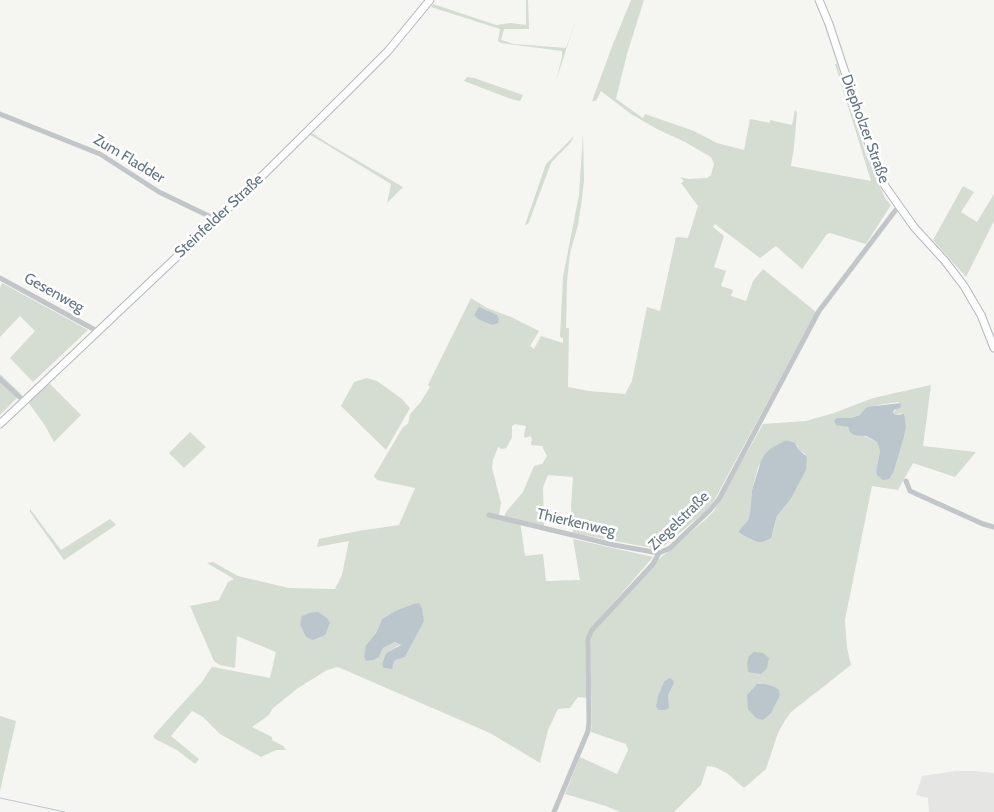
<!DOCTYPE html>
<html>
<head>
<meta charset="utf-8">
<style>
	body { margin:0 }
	canvas { display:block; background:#f5f5f1 }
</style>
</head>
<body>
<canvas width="994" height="812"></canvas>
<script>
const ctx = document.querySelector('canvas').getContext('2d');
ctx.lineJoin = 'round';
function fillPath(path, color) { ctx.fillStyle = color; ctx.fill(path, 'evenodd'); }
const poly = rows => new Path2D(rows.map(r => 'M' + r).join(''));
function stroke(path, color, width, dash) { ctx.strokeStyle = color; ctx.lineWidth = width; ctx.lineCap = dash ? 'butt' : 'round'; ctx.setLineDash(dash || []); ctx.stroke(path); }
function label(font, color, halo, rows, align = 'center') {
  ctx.font = font + ' Cabin,sans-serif'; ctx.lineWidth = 5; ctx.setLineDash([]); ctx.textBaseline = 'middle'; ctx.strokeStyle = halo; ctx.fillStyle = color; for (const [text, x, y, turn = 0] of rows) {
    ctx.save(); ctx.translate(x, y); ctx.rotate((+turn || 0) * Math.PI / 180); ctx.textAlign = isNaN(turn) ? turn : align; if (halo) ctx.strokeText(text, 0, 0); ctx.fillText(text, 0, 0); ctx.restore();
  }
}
const built = poly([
	[956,771,975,771,994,773,994,812,929,812,928,798,916,795,922,776]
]);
const green = poly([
	[526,0,528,0,529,29,504,29,501,40,514,44,566,48,576,19,556,81,562,57,562,51,501,43,498,41,500,29,431,7,433,4,496,25,511,23,526,25],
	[631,0,644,0,627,54,616,99,643,118,645,114,694,131,717,143,744,150,750,119,770,123,770,120,792,125,795,110,797,112,794,147,791,166,871,181,835,64,837,64,866,155,885,198,891,205,866,244,830,233,827,234,802,269,776,246,760,258,715,224,713,227,724,236,714,267,726,271,721,286,733,290,731,296,746,301,753,281,763,269,816,312,715,499,706,511,664,546,652,548,573,533,571,506,573,477,548,475,543,487,544,527,520,521,525,556,543,554,546,581,580,580,573,539,653,557,591,629,587,698,578,697,570,708,558,709,548,730,540,763,490,733,338,667,327,670,298,688,272,709,269,715,252,727,272,737,272,740,283,746,286,750,276,750,261,757,220,734,203,717,192,711,171,736,199,759,195,764,177,750,155,739,153,736,202,682,211,668,213,667,270,678,276,652,237,636,235,668,220,665,214,661,190,606,219,600,228,582,234,579,207,563,213,562,238,576,289,588,335,589,342,575,349,541,317,547,319,539,358,531,399,525,415,488,377,480,374,476,403,427,408,424,410,414,420,403,430,387,428,385,471,298,487,308,511,317,539,331,530,346,534,349,541,336,563,343,563,338,560,337,563,277,579,195,583,133,584,180,582,198,578,225,570,253,567,282,566,328,569,328,568,387,589,391,625,394,632,381,647,307,660,311,676,237,688,238,698,206,681,183,684,181,680,177,688,179,707,178,711,175,714,164,711,157,685,142,657,129,631,114,601,91,596,101,592,101,613,44],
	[515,424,526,426,524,435,525,438,530,436,532,438,531,445,542,446,547,456,542,464,534,466,523,492,506,512,504,517,499,515,501,503,492,468,493,460,498,447,502,449,506,448,509,443,512,437,512,426],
	[419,603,420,628,405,657,399,658,395,660,394,665,383,668,382,664,386,653,401,644,395,642,383,648,379,657,366,645,376,633,382,619,395,611,413,604],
	[467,77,474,78,523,95,520,101,511,99,464,81],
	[312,133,329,144,403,187,387,203,391,184,309,134],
	[574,136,571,142,551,163,529,222,528,224,525,225,546,164],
	[963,186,974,192,961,212,977,222,994,194,994,221,966,277,933,240],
	[2,283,88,330,33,382,10,358,35,331,20,316,0,337,0,288],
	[0,374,21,394,0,415],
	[367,378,377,381,402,399,410,408,386,450,341,406,354,382],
	[49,383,81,415,54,442,44,424,28,402],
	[931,385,923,446,976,452,955,477,913,463,898,490,872,486,845,620,847,648,851,665,791,712,784,722,778,733,766,769,744,788,728,774,715,767,707,766,701,785,674,812,620,812,606,806,565,794,580,757,617,774,628,750,626,744,591,732,592,721,590,646,590,640,594,631,659,559,705,520,714,511,763,424,806,421,834,413,873,398],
	[898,402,901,404,893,413,896,415,901,413,906,427,904,437,894,471,880,478,876,471,880,451,877,442,849,429,837,418,851,418,860,415,878,405],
	[786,440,798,446,799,450,805,454,790,500,777,516,772,535,746,537,740,534,740,529,748,520,750,513,752,490,758,467,771,448],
	[190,432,206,447,184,468,169,453],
	[30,509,61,550,110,519,116,525,64,560,30,512],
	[0,716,16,721,0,791]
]);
const water = poly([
	[479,307,497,315,499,319,498,323,492,325,478,319,474,315],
	[900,403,901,404,900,408,894,410,893,413,896,415,904,414,906,427,904,437,894,471,889,479,883,480,877,475,876,471,880,451,877,442,866,436,854,435,850,432,848,427,836,425,834,421,837,418,851,418,860,415,867,407],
	[786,440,795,443,799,450,807,457,806,470,790,500,777,516,771,538,762,542,758,542,742,535,739,532,740,529,748,520,750,513,752,490,761,461,765,454,771,448],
	[419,603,422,608,424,621,405,657,395,660,392,669,383,668,382,664,386,653,401,645,395,642,383,648,379,657,373,660,366,661,364,657,366,645,376,633,382,619,395,611,413,604],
	[318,612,327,618,330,623,325,635,313,640,306,637,300,624,302,616,309,613],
	[754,652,763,653,769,658,767,668,761,674,748,672,747,663,749,656],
	[669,678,673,680,674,683,668,695,669,708,665,710,659,710,656,707,658,696,664,682],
	[757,684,765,684,775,687,779,690,780,695,771,713,763,720,756,718,748,709,747,695]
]);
const stream = poly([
	[0,798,65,812]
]);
const street = poly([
	[0,114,100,154,159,192,215,219],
	[0,278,97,331],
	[0,379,24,401],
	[906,481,910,491,983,524,994,527],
	[489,515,614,545,659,553],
	[554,812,588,731,589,722,588,646,588,639,592,630,653,564,659,553,670,548,709,511,719,499,819,311,898,207]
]);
const secondary = poly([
	[819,0,829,24,876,166,885,186,914,227,945,261,964,286,981,315,994,348],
	[0,424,257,181,348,91,388,51,430,0]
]);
const streetNames = [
	["Diepholzer Straße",865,129,70],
	["Zum Fladder",129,159,31],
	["Steinfelder Straße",219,216,-43],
	["Gesenweg",54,293,29],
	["Ziegelstraße",679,521,-44],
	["Thierkenweg",576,523,13]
];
fillPath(built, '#e5e6e4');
fillPath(green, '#d5dcd2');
fillPath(water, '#bbc6cc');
stroke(stream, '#bbc6cc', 1);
stroke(secondary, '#b4b9be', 9);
stroke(street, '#c2c6c9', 5);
stroke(secondary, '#fff', 7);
label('15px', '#637482', '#fff', streetNames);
</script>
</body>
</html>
